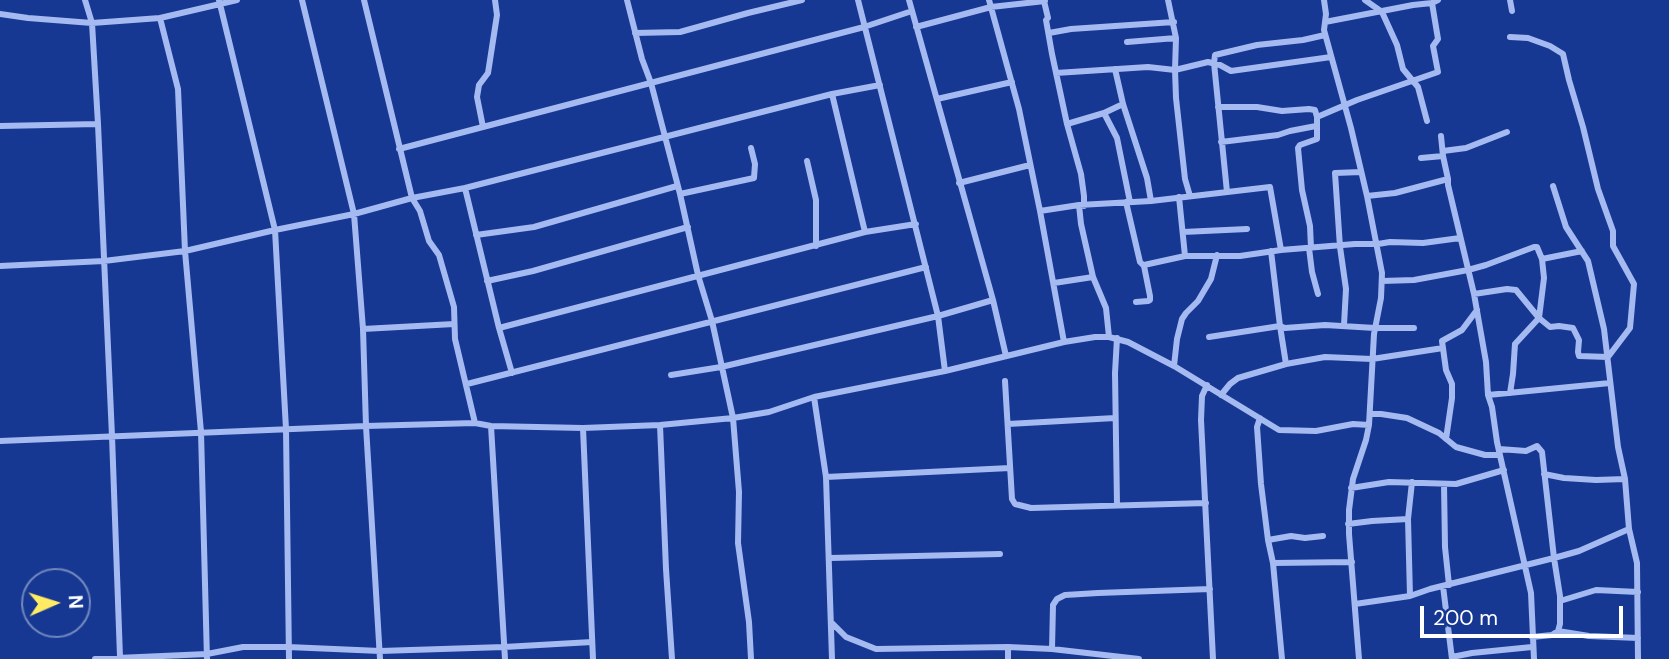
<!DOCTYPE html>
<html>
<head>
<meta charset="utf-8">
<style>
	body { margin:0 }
	#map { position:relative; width:1669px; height:659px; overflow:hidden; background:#163892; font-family:"DM Sans",sans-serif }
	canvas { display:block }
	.north { position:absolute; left:21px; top:568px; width:70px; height:70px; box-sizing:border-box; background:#163892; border:2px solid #7388be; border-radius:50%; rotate:87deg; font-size:19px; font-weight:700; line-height:28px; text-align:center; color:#fff }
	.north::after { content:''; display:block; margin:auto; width:24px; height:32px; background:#ffeb64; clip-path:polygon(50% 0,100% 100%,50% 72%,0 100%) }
	.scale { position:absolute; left:1420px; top:606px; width:203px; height:32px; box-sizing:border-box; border:4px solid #fff; border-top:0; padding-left:9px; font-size:21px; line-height:24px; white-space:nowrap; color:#fff; -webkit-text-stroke:5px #163892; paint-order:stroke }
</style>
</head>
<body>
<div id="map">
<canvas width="1669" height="659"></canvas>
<div class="north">N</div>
<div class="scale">200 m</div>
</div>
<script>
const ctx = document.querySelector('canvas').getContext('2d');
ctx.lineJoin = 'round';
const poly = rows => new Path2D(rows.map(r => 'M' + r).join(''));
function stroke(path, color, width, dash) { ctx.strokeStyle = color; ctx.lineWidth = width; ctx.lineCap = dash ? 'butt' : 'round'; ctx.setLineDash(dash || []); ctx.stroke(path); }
const street = poly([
	[85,0,92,23,98,124,112,436,120,657],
	[219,0,275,230,286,429,289,659],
	[302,0,354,214,363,329,366,426,380,659],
	[364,0,412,198,420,211,429,241,439,255,454,307,455,339,475,423],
	[627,0,642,59,651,83,680,194,698,275,712,321,733,418,739,492,738,543,749,622,751,659],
	[858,0,938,316,945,371],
	[909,0,993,300,1006,356],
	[989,0,1019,109,1040,211,1064,342],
	[1168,0,1176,38,1175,70,1176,98,1185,179,1190,196],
	[1324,0,1326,14,1324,30,1351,128,1367,196,1382,273,1381,298,1374,334,1369,425,1366,440,1353,479,1349,510,1349,534,1359,659],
	[1365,0,1382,12,1397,45,1403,69,1418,87,1427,121],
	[1510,0,1512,11],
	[1044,1,1048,18,1046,20,1052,54,1067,124,1081,174,1084,196,1084,206],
	[0,14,28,18,92,23,160,18,237,0],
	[160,18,178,89,185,251,201,432,207,659],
	[1325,22,1413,5,1432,3,1438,0],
	[916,27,991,7,1045,1],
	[635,33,680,32,748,13,802,0],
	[1049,33,1071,29,1174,22],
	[1127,42,1176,38],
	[1115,69,1123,104,1147,178,1151,201],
	[1056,73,1148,67,1175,70,1208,62,1220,65,1231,71,1331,57],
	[832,94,865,232],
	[937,99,1012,82],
	[1218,107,1257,107,1282,111,1309,109,1315,110,1317,117,1317,139,1300,145,1298,148,1302,190,1310,226,1311,248],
	[1104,113,1117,138,1130,202],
	[1317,117,1357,100,1438,72,1433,46,1438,39,1432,3],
	[1067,124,1104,113,1123,104],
	[0,126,98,124],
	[483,127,477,97,479,85,488,73,497,15,495,0],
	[1441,136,1443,156,1448,179,1448,185,1474,294,1486,362,1488,395,1492,407,1497,442,1531,593,1534,659],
	[1221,142,1278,135,1290,131,1316,126],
	[399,149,864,27,912,11],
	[1443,151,1466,148,1507,132],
	[1421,158,1443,156],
	[807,161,816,200,816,246],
	[959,183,1030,165],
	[1553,186,1566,227,1588,261,1604,329,1618,447,1625,479,1629,529,1637,563,1638,659],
	[465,188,499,328,512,373],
	[1227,192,1214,63,1215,55,1257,45,1303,40,1325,35],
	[680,194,754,178,755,164,751,148],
	[1367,196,1395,193,1448,179],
	[1179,197,1185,256],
	[1126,202,1140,262,1144,266,1150,296,1150,300,1148,301,1136,302],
	[1079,205,1081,224,1093,277,1106,308,1109,337],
	[1040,211,1079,205,1151,201,1270,187,1281,250],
	[1183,232,1247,229],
	[476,235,534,227,677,186],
	[1309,248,1312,272,1318,294],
	[1271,251,1280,326,1286,364],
	[1144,265,1185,256,1240,256,1281,250,1355,244,1378,244,1390,242,1423,243,1460,238],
	[0,266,104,261,185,251,275,230,354,214,412,198,465,188,832,94,880,85],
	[487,281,533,271,688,227],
	[1382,281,1414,280,1468,270,1486,265,1534,247,1537,247,1542,259,1582,251],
	[1054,283,1093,277],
	[1474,294,1507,289,1516,290,1539,318,1550,327,1559,326,1573,328,1579,340,1578,352,1579,356,1608,357,1630,328,1634,284,1613,246,1613,231,1598,189,1583,127,1569,80,1563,54,1550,46,1528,38,1510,37],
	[1344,325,1346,289,1340,247,1335,173,1361,172],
	[499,328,865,232,916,224],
	[363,329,454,324],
	[1209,337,1280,326,1285,328,1325,325,1375,328,1414,328],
	[1117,338,1115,373,1117,505],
	[1174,366,1177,339,1182,319,1186,313,1198,301,1211,279,1217,255],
	[671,375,721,367,938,316,993,300],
	[1005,381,1012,499,1015,504,1031,508,1206,503],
	[467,384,926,267],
	[1207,385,1202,396,1201,420,1213,659],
	[1510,393,1513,374,1515,344,1539,318,1544,278,1542,259],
	[1221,395,1230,384,1238,378,1286,364,1325,357,1372,359,1443,348],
	[1488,395,1610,383],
	[814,397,826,477,832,659],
	[1370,414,1381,414,1407,418,1439,433,1456,447,1485,455,1500,455],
	[1260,418,1257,427,1261,484,1268,540,1273,563,1282,659],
	[1008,424,1115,418],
	[660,425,666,569,672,659],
	[491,426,505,659],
	[583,428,593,659],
	[1446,439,1452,398,1452,384,1446,370,1442,341,1462,330,1477,310],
	[0,441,366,426,475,423,491,426,583,428,660,425,733,418,769,412,814,397,945,371,1064,342,1095,337,1109,337,1128,342,1174,366,1279,430,1316,431,1353,424,1369,425],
	[1544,474,1564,478,1596,480,1625,479],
	[826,477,1010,468],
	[1444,484,1445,547,1449,585],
	[1351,488,1389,482,1456,484,1504,470],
	[1348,524,1372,521,1408,519],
	[1268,540,1291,536,1305,538,1323,536],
	[830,558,1000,554],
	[1273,563,1352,562],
	[1443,586,1452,659],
	[1410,596,1408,519,1412,482],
	[1560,601,1596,590,1638,592],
	[1355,604,1410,596,1430,589,1554,558,1542,452,1537,446,1526,451,1499,449],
	[832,623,846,637,876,649,1008,647,1052,649,1139,659],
	[1558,631,1589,636,1638,638],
	[1532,637,1552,635,1558,631,1560,624,1560,596,1554,558,1579,551,1629,529],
	[1008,647,1008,659],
	[1052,649,1053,605,1057,599,1065,595,1098,593,1210,589],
	[1452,657,1472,653,1532,647],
	[95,659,207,654,243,647,288,647,380,651,504,647,592,642]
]);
stroke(street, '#a4baf1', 6);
</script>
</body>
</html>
